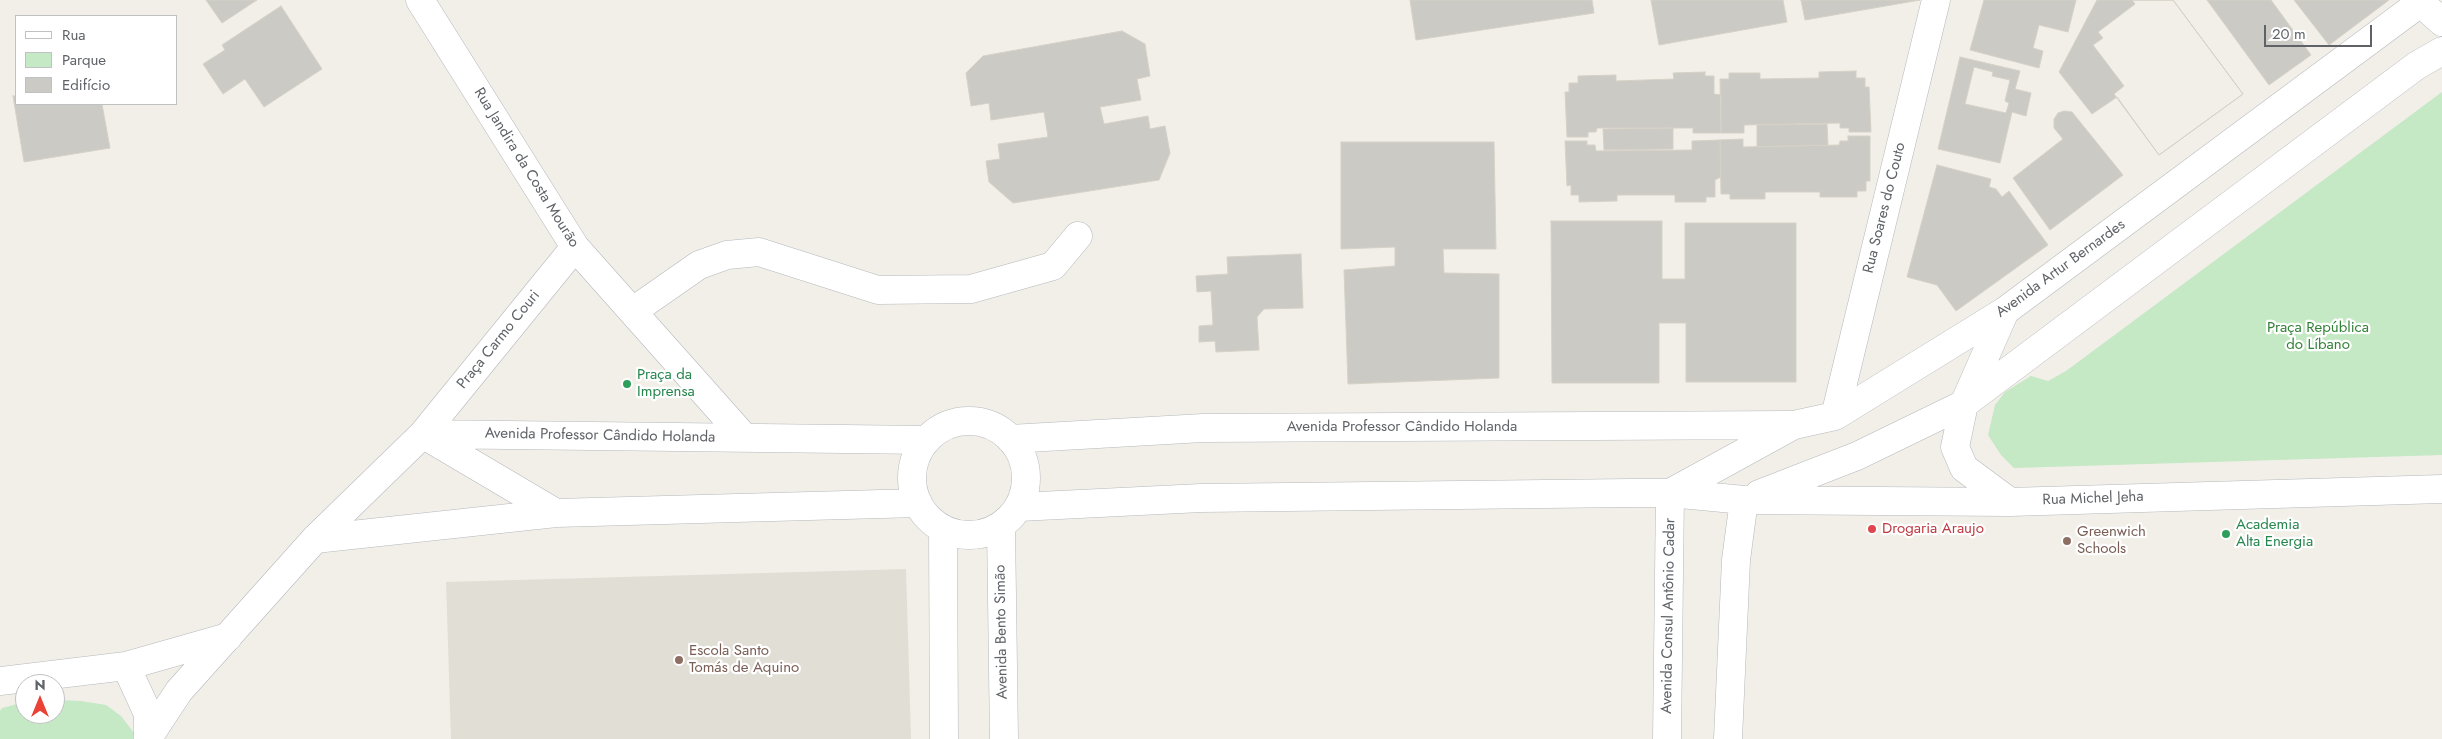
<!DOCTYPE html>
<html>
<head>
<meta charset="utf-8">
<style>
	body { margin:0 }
	#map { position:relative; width:2442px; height:739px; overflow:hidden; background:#f1efe8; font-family:Jost,sans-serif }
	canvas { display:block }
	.legend { position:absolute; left:15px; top:15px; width:162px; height:90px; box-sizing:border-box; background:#fff; border:1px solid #bfc1c3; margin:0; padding:6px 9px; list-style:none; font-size:15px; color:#5f6368 }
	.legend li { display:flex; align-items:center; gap:10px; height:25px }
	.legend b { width:25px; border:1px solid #bfc1c3 }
	.north { position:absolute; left:15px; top:674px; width:50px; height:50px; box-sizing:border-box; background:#fff; border:1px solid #bfc1c3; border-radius:50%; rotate:0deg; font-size:14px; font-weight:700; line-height:20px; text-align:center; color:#5f6368 }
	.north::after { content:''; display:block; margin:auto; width:18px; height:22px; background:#ea4335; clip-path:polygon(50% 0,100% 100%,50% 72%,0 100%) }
	.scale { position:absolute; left:2264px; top:25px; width:108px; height:22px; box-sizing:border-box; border:2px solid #5f6368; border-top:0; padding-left:6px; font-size:15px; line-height:18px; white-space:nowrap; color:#5f6368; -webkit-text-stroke:4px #fff; paint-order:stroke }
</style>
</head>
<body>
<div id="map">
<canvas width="2442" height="739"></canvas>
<ul class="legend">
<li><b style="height:6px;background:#fff"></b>Rua</li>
<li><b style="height:14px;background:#c5e8c5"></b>Parque</li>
<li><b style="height:14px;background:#cccac5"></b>Edifício</li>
</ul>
<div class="north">N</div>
<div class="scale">20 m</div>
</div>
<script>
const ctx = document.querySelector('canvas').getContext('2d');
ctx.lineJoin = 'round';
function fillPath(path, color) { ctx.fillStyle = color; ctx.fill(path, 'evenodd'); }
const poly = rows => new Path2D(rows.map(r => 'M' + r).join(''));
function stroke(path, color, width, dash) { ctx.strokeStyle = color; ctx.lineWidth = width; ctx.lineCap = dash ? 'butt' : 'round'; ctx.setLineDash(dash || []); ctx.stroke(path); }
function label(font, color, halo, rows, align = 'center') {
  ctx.font = font + ' Jost,sans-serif'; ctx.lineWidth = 4.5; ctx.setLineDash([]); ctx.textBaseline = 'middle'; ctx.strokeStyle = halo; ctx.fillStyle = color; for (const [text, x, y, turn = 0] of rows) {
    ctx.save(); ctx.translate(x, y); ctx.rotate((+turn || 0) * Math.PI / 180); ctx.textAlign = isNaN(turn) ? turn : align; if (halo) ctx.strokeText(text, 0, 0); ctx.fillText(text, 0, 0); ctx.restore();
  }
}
const education = poly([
	[906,569,911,739,451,739,446,582]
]);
const green = poly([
	[2442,92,2442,455,2014,468,2001,455,1988,435,1995,405,2005,392,2031,376,2048,381,2066,371],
	[55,700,81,701,106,705,121,716,134,733,133,739,0,739,0,711,2,708,25,702,25,714,55,714]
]);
const building = poly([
	[206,0,257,0,222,23,206,0],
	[1410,0,1592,0,1594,13,1416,40,1410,0],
	[1651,0,1783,0,1787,22,1659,45,1651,0],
	[1801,0,1920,0,1805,20,1801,0],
	[1984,0,2076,0,2068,32,2039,25,2033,48,2043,51,2039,68,1970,50,1984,0],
	[2097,0,2173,0,2243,94,2159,155,2117,97,2092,114,2059,72,2097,0],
	[2132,0,2173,0,2243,94,2159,155,2114,94,2124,86,2093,45,2103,38,2098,32,2135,4,2132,0],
	[2207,0,2271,0,2311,55,2269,85,2207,0],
	[2294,0,2389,0,2329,45,2294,0],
	[281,6,322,69,264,107,245,79,223,94,203,64,225,50,222,45,281,6],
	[1122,31,1145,44,1150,76,1137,79,1141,100,1100,107,1104,124,1148,116,1150,129,1165,126,1170,153,1159,180,1013,203,989,182,986,161,1000,159,998,144,1048,137,1044,112,991,120,989,103,971,106,966,73,983,56,1122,31],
	[1960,57,2020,71,2015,89,2031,93,2026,116,2012,112,2000,163,1938,149,1960,57],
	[1974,67,1993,72,1992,76,2010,80,2005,101,2009,103,2006,113,1965,104,1974,67],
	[1856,71,1856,78,1865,78,1865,87,1869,87,1871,132,1849,132,1849,128,1840,128,1840,123,1744,125,1744,133,1721,133,1720,79,1729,79,1729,73,1760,73,1760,79,1819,78,1819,72,1856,71],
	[1705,72,1705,76,1714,76,1714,94,1721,95,1721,133,1693,133,1693,128,1597,128,1596,132,1588,132,1588,137,1567,137,1565,92,1569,92,1569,83,1578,83,1578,76,1616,75,1616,81,1674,79,1673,73,1705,72],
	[13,96,16,96,16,104,102,104,110,148,24,162,13,96],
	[2064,111,2072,112,2123,175,2050,230,2013,178,2063,139,2054,128,2054,119,2058,113,2064,111],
	[1827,124,1828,145,1757,147,1757,125,1827,124],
	[1673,128,1673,149,1604,150,1603,129,1673,128],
	[1848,136,1870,136,1870,181,1866,181,1866,191,1857,191,1857,197,1820,197,1820,192,1765,192,1765,199,1730,199,1730,194,1721,194,1720,140,1743,139,1743,147,1839,145,1840,141,1848,141,1848,136],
	[1720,140,1721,177,1715,180,1715,197,1706,197,1706,202,1675,202,1675,195,1617,195,1617,201,1579,202,1579,195,1571,195,1571,185,1567,186,1565,141,1587,141,1587,145,1595,145,1596,151,1692,150,1692,141,1720,140],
	[1341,142,1494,142,1496,249,1443,249,1444,273,1499,274,1499,378,1348,384,1344,270,1395,266,1395,247,1341,249,1341,142],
	[1937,165,1991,179,1989,187,1996,189,2002,197,2009,191,2048,245,1956,311,1937,285,1907,277,1937,165],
	[1551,221,1662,221,1662,279,1685,279,1685,223,1796,223,1796,382,1686,382,1686,323,1659,323,1659,383,1552,383,1551,221],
	[1301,254,1303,308,1264,309,1257,317,1259,350,1216,352,1215,341,1199,342,1199,326,1213,325,1211,291,1197,292,1196,276,1228,274,1227,257,1301,254]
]);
const minor = poly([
	[420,0,575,247,744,437],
	[2421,3,2442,22],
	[633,311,699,265,727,255,759,252,878,290,971,289,1053,266,1078,236],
	[2005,311,1964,404,1955,447,1964,468,2010,502],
	[1835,416,1936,0],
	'912 478a57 57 0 1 1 114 0a57 57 0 1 1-114 0Z',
	[423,434,927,440],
	[424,435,556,513],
	[1010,439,1203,428,1790,425],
	[1670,493,1794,425,1835,416,2005,311,2424,0],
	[1759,494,1857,456,1964,404,2416,66,2442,51],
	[1019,507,1201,498,1631,493,1670,493,1744,500,2010,502,2442,489],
	[1001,526,1004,739],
	[943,529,944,739],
	[315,539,556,513,918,503],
	[126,666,148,714,148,739],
	[0,681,126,666,228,637],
	[148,738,179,691,315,539,423,434,575,247],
	[1667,739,1670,493],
	[1728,739,1736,560,1744,500]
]);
const markers = [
	[627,384,5,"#2e9e5b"],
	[1872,529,5,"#e0444e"],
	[2226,534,5,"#2e9e5b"],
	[2067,541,5,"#8d6e63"],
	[679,660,5,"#8d6e63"]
];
const streetNames = [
	["Rua Jandira da Costa Mourão",526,168,58],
	["Rua Soares do Couto",1885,208,-76],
	["Avenida Artur Bernardes",2061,269,-36],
	["Praça Carmo Couri",499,340,-51],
	["Avenida Professor Cândido Holanda",1402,427],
	["Avenida Professor Cândido Holanda",600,436,1],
	["Rua Michel Jeha",2093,499,-2],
	["Avenida Consul Antônio Cadar",1669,616,-89],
	["Avenida Bento Simão",1002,632,-91]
];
const parkNames = [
	["Praça República",2318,328],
	["do Líbano",2318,345]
];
const leisureNames = [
	["Praça da",637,375],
	["Imprensa",637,392],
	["Academia",2236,525],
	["Alta Energia",2236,542]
];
const healthNames = [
	["Drogaria Araujo",1882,529]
];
const educationNames = [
	["Greenwich",2077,532],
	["Schools",2077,549],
	["Escola Santo",689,651],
	["Tomás de Aquino",689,668]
];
fillPath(education, '#e1ded6');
fillPath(green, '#c5e8c5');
fillPath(building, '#cccac5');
stroke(building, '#d6d1c6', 1);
stroke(minor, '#b5b8bc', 29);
stroke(minor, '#fff', 28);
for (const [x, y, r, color] of markers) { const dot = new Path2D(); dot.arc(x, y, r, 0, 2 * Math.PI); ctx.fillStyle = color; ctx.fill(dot); stroke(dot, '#fff', 2); }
label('15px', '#5f6368', '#fff', streetNames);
label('15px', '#348238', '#fff', parkNames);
label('15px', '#27864d', '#fff', leisureNames, 'left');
label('15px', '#be3a42', '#fff', healthNames, 'left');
label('15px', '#785e54', '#fff', educationNames, 'left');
</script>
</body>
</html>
